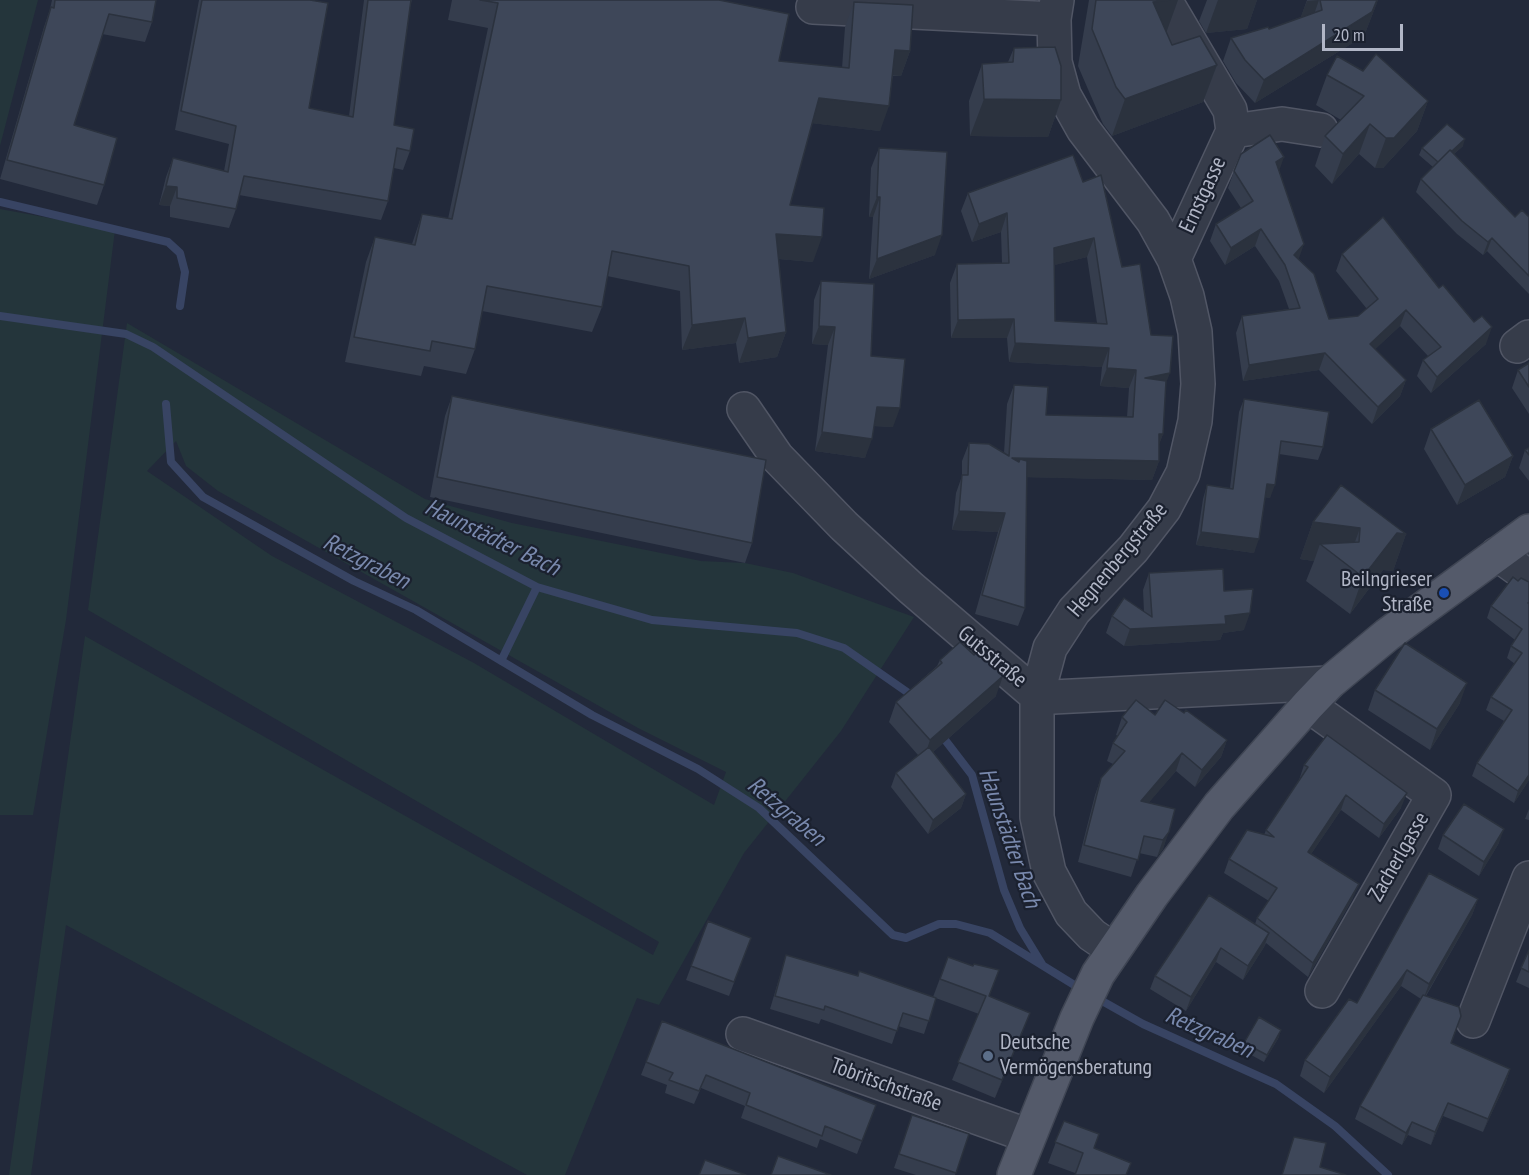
<!DOCTYPE html>
<html>
<head>
<meta charset="utf-8">
<style>
	body { margin:0 }
	#map { position:relative; width:1529px; height:1175px; overflow:hidden; background:#22293a; font-family:"PT Sans Narrow",sans-serif }
	canvas { display:block }
	.scale { position:absolute; left:1322px; top:24px; width:81px; height:27px; box-sizing:border-box; border:3px solid #b1b6c6; border-top:0; padding-left:8px; font-size:18px; line-height:21px; white-space:nowrap; color:#b1b6c6; -webkit-text-stroke:4px #1b212f; paint-order:stroke }
</style>
</head>
<body>
<div id="map">
<canvas width="1529" height="1175"></canvas>
<div class="scale">20 m</div>
</div>
<script>
const ctx = document.querySelector('canvas').getContext('2d');
ctx.lineJoin = 'round';
function fillPath(path, color) { ctx.fillStyle = color; ctx.fill(path, 'evenodd'); }
const poly = rows => new Path2D(rows.map(r => 'M' + r).join(''));
function stroke(path, color, width, dash) { ctx.strokeStyle = color; ctx.lineWidth = width; ctx.lineCap = dash ? 'butt' : 'round'; ctx.setLineDash(dash || []); ctx.stroke(path); }
function label(font, color, halo, rows, align = 'center') {
  ctx.font = font + ' "PT Sans Narrow",sans-serif'; ctx.lineWidth = 4.5; ctx.setLineDash([]); ctx.textBaseline = 'middle'; ctx.strokeStyle = halo; ctx.fillStyle = color; for (const [text, x, y, turn = 0] of rows) {
    ctx.save(); ctx.translate(x, y); ctx.rotate((+turn || 0) * Math.PI / 180); ctx.textAlign = isNaN(turn) ? turn : align; if (halo) ctx.strokeText(text, 0, 0); ctx.fillText(text, 0, 0); ctx.restore();
  }
}
const green = poly([
	[0,0,38,0,0,146],
	[0,209,115,230,66,620,33,815,0,815],
	[127,323,425,499,512,523,701,561,745,563,793,573,914,617,841,731,744,853,659,1005,637,998,565,1175,527,1175,66,925,31,1175,9,1175,85,636,653,955,659,942,88,610],
	[176,441,186,466,218,491,638,728,726,772,714,805,474,663,272,556,147,471]
]);
const stream = poly([
	[0,202,168,242,180,253,185,272,180,306],
	[0,316,126,334,153,347,406,518,537,587,652,620,797,633,844,648,907,692,914,701],
	[166,404,171,462,203,497,354,581,416,610,592,715,698,769,759,808,893,935,906,938,939,924,956,924,990,933,1084,991],
	[501,661,537,587],
	[939,732,972,775,1004,890,1020,928,1042,964],
	[1095,997,1143,1024,1276,1084,1335,1126,1388,1175]
]);
const minor = poly([
	[1057,0,1054,19,1055,62,1064,95,1083,129,1153,221,1174,259,1187,296,1195,332,1198,384,1195,421,1183,473,1164,509,1133,549,1074,611,1050,648,1037,696,1037,817,1049,872,1071,913,1092,935,1114,950],
	[1165,0,1230,110,1233,131,1174,259],
	[813,7,1054,19],
	[1233,131,1282,124,1321,130],
	[1517,346,1529,337],
	[744,409,777,457,844,526,911,588,1037,696,1053,697,1329,683],
	[1497,554,1529,577],
	[1308,705,1434,795,1322,991],
	[1473,1021,1529,878],
	[743,1034,1029,1136]
]);
const major = poly([
	[1014,1175,1077,1018,1098,974,1152,895,1219,806,1308,705,1329,683,1387,635,1529,531]
]);
const wall = poly([
	[52,0,156,0,152,22,145,42,102,34,74,125,104,185,97,205,0,179,44,27,50,9],
	[199,0,310,0,309,108,349,116,364,0,412,0,410,6,394,125,410,151,403,170,394,168,388,201,381,220,239,195,236,209,229,228,170,217,170,206,159,205,166,177,173,158,224,171,229,144,175,130],
	[452,0,719,0,779,61,842,68,845,27,854,2,910,51,901,76,893,76,880,131,812,123,790,205,813,262,779,259,786,332,777,357,739,363,736,343,682,350,680,291,607,276,602,307,592,332,482,311,475,349,466,374,424,366,421,376,345,362,366,262,375,237,412,244,422,214,448,219,488,28,448,20],
	[1089,0,1178,0,1166,32,1172,45,1217,65,1203,102,1112,136,1103,124,1078,66],
	[1207,0,1257,0,1247,29,1206,33,1199,21],
	[1307,0,1378,0,1364,36,1255,103,1236,83,1223,61,1231,38,1269,29,1301,17],
	[1014,48,1061,100,1048,137,970,136,969,101,982,64,1008,62],
	[1363,71,1428,101,1417,131,1383,168,1375,168,1359,154,1332,184,1315,166,1325,136,1341,120,1316,105,1327,75],
	[1463,146,1454,154,1515,217,1529,217,1529,294,1487,251,1483,255,1457,234,1416,192,1421,179,1433,167,1419,155,1422,148],
	[879,148,935,255,869,279,873,217,869,217,871,168],
	[1234,171,1279,172,1299,259,1329,319,1358,316,1367,309,1336,271,1342,254,1439,288,1486,344,1431,393,1417,376,1423,360,1428,356,1400,326,1375,349,1406,380,1400,396,1372,424,1319,370,1243,381,1236,333,1242,316,1289,309,1279,281,1255,246,1225,265,1210,241,1216,224,1241,208,1228,188],
	[1083,182,1122,267,1151,335,1166,382,1163,434,1159,444,1159,461,1152,480,1027,477,1025,608,1018,626,975,614,998,532,952,530,956,493,962,476,962,461,969,443,1004,453,1007,404,1014,385,1046,415,1127,417,1129,388,1100,386,1102,367,1009,362,1007,338,951,338,950,283,957,264,1002,263,1001,232,972,242,961,211,968,193],
	[1087,257,1097,323,1055,321,1054,265],
	[821,281,871,356,893,427,874,426,865,458,815,451,828,345,812,344,814,300],
	[1529,363,1529,414,1512,388,1518,370],
	[452,396,752,543,745,563,430,497,445,416],
	[1244,399,1323,447,1318,460,1279,454,1270,498,1265,497,1254,553,1196,545,1203,499,1207,485,1230,488,1239,412],
	[1431,429,1513,456,1505,477,1457,505,1424,449],
	[1529,448,1529,481,1519,468,1525,450],
	[1313,522,1406,534,1393,571,1383,570,1350,614,1306,581,1314,561,1300,559],
	[1149,573,1224,591,1244,630,1223,633,1220,640,1124,646,1106,633,1112,616,1144,612,1143,590],
	[1521,578,1529,780,1514,803,1472,776,1477,763,1504,721,1486,710,1491,697,1515,664,1507,658,1511,646,1515,640,1487,618,1491,606],
	[940,660,996,696,933,752,966,794,961,808,928,834,891,787,896,773,918,755,889,722,896,702,937,666],
	[1375,690,1460,703,1430,750,1368,710],
	[1184,713,1227,740,1221,757,1195,787,1176,771,1148,803,1175,809,1163,849,1157,857,1139,853,1131,877,1078,862,1095,795,1101,778,1113,764,1107,761,1113,743,1118,736,1116,735,1122,717],
	[1304,765,1401,808,1379,838,1341,810,1311,854,1353,898,1308,977,1266,943,1264,947,1243,980,1216,962,1186,1011,1150,989,1155,976,1255,924,1257,918,1269,901,1224,873,1229,859,1264,835,1266,830,1299,780],
	[1529,809,1529,820,1525,819],
	[1443,835,1499,843,1479,876,1438,849],
	[1478,899,1472,915,1426,996,1451,1043,1510,1069,1506,1082,1483,1132,1443,1116,1431,1145,1408,1135,1402,1145,1355,1119,1360,1106,1421,999,1401,986,1324,1093,1300,1076,1305,1060,1357,1003],
	[708,921,751,938,729,996,686,980],
	[1529,950,1529,988,1516,982],
	[786,955,936,998,924,1034,898,1026,892,1044,821,1019,819,1024,770,1009],
	[948,957,989,996,1030,1013,1023,1031,995,1098,952,1080,979,1014,933,997],
	[662,1021,876,1105,857,1154,820,1139,817,1148,741,1118,745,1106,701,1088,694,1104,665,1093,667,1085,641,1075],
	[1279,1037,1264,1062,1242,1050,1244,1043],
	[912,1115,969,1134,955,1175,916,1175,894,1168],
	[1064,1121,1094,1148,1075,1173,1048,1163]
]);
const shadedWall = poly([
	[1170,0,1178,0,1165,36,1153,2],
	[1218,0,1257,0,1247,29,1206,33],
	[1319,0,1311,23,1298,24,1307,1],
	[1377,0,1378,0,1364,36,1255,103,1264,80],
	[895,50,910,51,901,76,886,75],
	[1217,65,1203,102,1112,136,1125,99],
	[819,98,889,106,880,131,810,123],
	[984,99,1061,100,1048,137,970,136],
	[1428,101,1417,131,1383,168,1375,168,1386,138],
	[1370,124,1359,154,1332,184,1343,154],
	[1465,139,1463,146,1436,170,1438,163],
	[1284,157,1278,174,1276,162],
	[166,186,177,187,170,206,159,205],
	[877,197,880,197,873,217,869,217],
	[1007,213,1001,232,972,242,979,224],
	[1261,229,1255,246,1225,265,1231,248],
	[776,234,822,237,813,262,767,258],
	[942,235,935,255,869,279,877,259],
	[1094,238,1087,257,1047,267,1054,248],
	[1492,238,1487,251,1483,255,1488,242],
	[1304,244,1298,261,1294,255],
	[1406,310,1400,326,1364,360,1370,344],
	[745,318,736,343,682,350,692,325],
	[1014,319,1007,338,951,338,958,320],
	[819,326,835,327,828,345,812,344],
	[1492,327,1486,344,1431,393,1437,377],
	[786,332,777,357,739,363,748,338],
	[1015,343,1109,348,1102,367,1009,362],
	[1325,353,1319,370,1243,381,1249,365],
	[1107,368,1136,370,1129,388,1100,386],
	[1170,373,1163,391,1145,378],
	[1406,380,1400,396,1372,424,1378,407],
	[877,407,900,408,893,427,871,426],
	[822,432,872,439,865,458,815,451],
	[1159,434,1163,434,1156,453],
	[1513,456,1505,477,1457,505,1465,485],
	[1012,458,1159,461,1152,480,1014,477],
	[1267,484,1275,485,1270,498,1262,497],
	[959,511,1005,513,998,532,952,530],
	[1313,522,1360,528,1347,564,1320,544,1314,561,1300,559],
	[1201,532,1259,539,1254,553,1196,545],
	[1397,533,1406,534,1393,571,1383,570,1350,614,1363,577],
	[1250,613,1244,630,1223,633,1220,640,1124,646,1130,629],
	[1003,676,996,696,923,761,930,740],
	[1467,683,1460,703,1430,750,1437,729],
	[1227,740,1221,757,1195,787,1202,770],
	[1182,753,1176,771,1135,819,1141,801],
	[1529,775,1529,780,1514,803,1518,791],
	[1407,793,1401,808,1379,838,1384,824],
	[966,794,961,808,928,834,933,820],
	[1346,795,1341,810,1303,866,1308,852],
	[1504,829,1499,843,1479,876,1484,862],
	[1169,832,1163,849,1157,857,1163,840],
	[1359,884,1353,898,1308,977,1313,963],
	[1478,899,1472,915,1423,1000,1429,984],
	[1269,933,1264,947,1243,980,1248,966],
	[1221,948,1216,962,1186,1011,1191,997],
	[1407,970,1401,986,1324,1093,1330,1077],
	[1030,1013,1023,1031,995,1098,1002,1080],
	[1281,1030,1279,1037,1264,1062,1267,1055],
	[1510,1069,1506,1082,1483,1132,1488,1119],
	[1448,1103,1443,1116,1431,1145,1435,1132],
	[1412,1122,1408,1135,1402,1145,1406,1133]
]);
const building = poly([
	[55,0,156,0,152,22,109,14,74,125,117,138,104,185,7,160,51,7,54,8,55,0],
	[202,0,310,0,328,3,309,108,353,117,368,0,411,0,394,125,414,129,410,151,397,148,388,201,244,176,236,209,177,198,177,187,166,186,173,158,228,172,236,126,181,111,202,0],
	[480,0,719,0,789,14,779,61,849,68,854,2,913,5,910,51,895,50,889,106,819,98,790,205,824,208,822,237,776,234,786,332,748,338,745,318,692,325,689,266,612,251,602,307,487,286,475,349,432,341,430,351,354,337,375,237,415,245,422,214,452,219,498,3,480,0],
	[1096,0,1170,0,1153,2,1172,45,1200,36,1217,65,1125,99,1116,87,1092,29,1096,0],
	[1320,0,1377,0,1372,12,1264,80,1245,60,1231,38,1268,27,1269,29,1322,10,1320,0],
	[1055,47,1061,66,1061,100,984,99,982,64,1013,62,1014,48,1055,47],
	[1376,54,1428,101,1394,138,1386,138,1370,124,1343,154,1325,136,1364,96,1327,75,1337,56,1363,71,1376,54],
	[1447,124,1465,139,1452,151,1450,150,1438,162,1422,148,1447,124],
	[1270,135,1284,157,1276,162,1304,244,1294,255,1314,274,1329,319,1358,316,1378,299,1342,254,1383,217,1439,288,1443,285,1474,322,1482,316,1492,327,1437,377,1423,360,1441,347,1406,310,1370,344,1406,380,1378,407,1325,353,1249,365,1242,316,1300,308,1285,265,1261,229,1231,248,1216,224,1253,201,1234,171,1241,154,1270,135],
	[879,148,947,152,942,235,877,259,880,197,877,197,879,148],
	[1450,150,1515,217,1522,210,1529,217,1529,276,1492,238,1488,242,1462,221,1421,179,1450,150],
	[1073,155,1083,182,1101,175,1122,267,1140,264,1151,335,1173,336,1170,373,1145,378,1166,381,1163,434,1159,434,1159,461,1012,458,1019,462,1020,459,1027,461,1025,608,982,595,1005,513,959,511,962,475,968,475,969,443,989,444,1009,456,1014,385,1048,387,1046,415,1133,417,1136,370,1107,368,1109,348,1015,343,1014,319,958,320,957,264,1009,263,1007,213,979,224,968,193,1073,155],
	[1094,238,1107,324,1055,321,1054,248,1094,238],
	[821,281,874,284,871,356,905,359,900,408,877,407,872,439,822,432,835,327,819,326,821,281],
	[1529,363,1529,387,1518,370,1529,363],
	[452,396,766,460,752,543,437,477,452,396],
	[1244,399,1329,412,1323,447,1281,441,1275,485,1267,484,1259,539,1201,532,1207,485,1233,489,1244,399],
	[1479,400,1513,456,1465,485,1431,429,1479,400],
	[1529,448,1529,455,1525,450,1529,448],
	[1341,485,1406,534,1397,533,1363,577,1320,544,1359,542,1360,528,1313,522,1341,485],
	[1223,569,1224,591,1253,589,1250,613,1225,616,1226,624,1130,629,1112,616,1124,598,1152,617,1149,573,1223,569],
	[1513,577,1518,581,1521,578,1529,582,1529,602,1528,603,1529,603,1529,775,1518,791,1477,763,1512,710,1491,697,1522,653,1511,646,1522,629,1491,606,1513,577],
	[960,642,974,655,980,650,1003,676,930,740,896,702,942,663,940,660,960,642],
	[1405,643,1467,683,1437,729,1375,690,1405,643],
	[1136,700,1155,715,1165,700,1184,713,1186,710,1227,740,1202,770,1182,753,1141,801,1175,809,1169,832,1163,840,1144,836,1138,860,1084,845,1101,778,1125,751,1113,743,1127,722,1122,717,1136,700],
	[1327,735,1407,793,1384,824,1346,795,1308,852,1359,884,1313,963,1257,918,1277,888,1229,859,1247,830,1274,837,1266,830,1308,767,1304,765,1327,735],
	[929,747,966,794,933,820,896,773,929,747],
	[1464,804,1504,829,1484,862,1443,835,1464,804],
	[1429,873,1478,899,1429,984,1407,970,1330,1077,1305,1060,1349,999,1357,1003,1429,873],
	[1209,895,1269,933,1248,966,1221,948,1191,997,1155,976,1209,895],
	[708,921,751,938,734,982,691,966,708,921],
	[1529,950,1529,972,1521,968,1529,950],
	[786,955,858,976,859,971,936,998,929,1021,903,1013,897,1031,825,1006,824,1010,775,996,786,955],
	[948,957,973,966,974,964,999,970,989,996,1030,1013,1002,1080,958,1062,986,996,940,979,948,957],
	[1423,995,1459,1007,1461,1016,1451,1043,1510,1069,1488,1119,1448,1103,1435,1132,1412,1122,1406,1133,1360,1106,1423,995],
	[1259,1017,1281,1030,1267,1055,1244,1043,1259,1017],
	[662,1021,876,1105,862,1141,825,1126,822,1136,746,1105,750,1093,706,1075,699,1091,669,1080,673,1073,646,1062,662,1021],
	[912,1115,969,1134,956,1173,899,1154,912,1115],
	[1064,1121,1099,1134,1094,1148,1131,1163,1126,1175,1075,1175,1083,1153,1055,1142,1064,1121],
	[1294,1137,1326,1143,1320,1167,1346,1175,1282,1175,1294,1137],
	[778,1156,831,1175,771,1175,778,1156],
	[705,1160,746,1175,699,1175,705,1160]
]);
const markers = [
	[1444,593,6,"#1a4fb4"],
	[988,1056,6,"#5c6f8a"]
];
const streetNames = [
	["Ernstgasse",1203,195,-65],
	["Hegnenbergstraße",1118,560,-50],
	["Gutsstraße",992,657,40],
	["Zacherlgasse",1399,857,-60],
	["Tobritschstraße",886,1085,20]
];
const poiNames = [
	["Beilngrieser",1432,580],
	["Straße",1432,605],
	["Deutsche",1000,1043,"left"],
	["Vermögensberatung",1000,1068,"left"]
];
const waterNames = [
	["Haunstädter Bach",492,538,26],
	["Retzgraben",366,562,27],
	["Retzgraben",786,812,40],
	["Haunstädter Bach",1009,838,71],
	["Retzgraben",1209,1033,24]
];
fillPath(green, '#24353b');
stroke(stream, '#384463', 8);
stroke(minor, '#515665', 36);
stroke(major, '#3f4553', 36);
stroke(minor, '#363c4a', 33);
stroke(major, '#545a6a', 33);
fillPath(wall, '#353d4d');
fillPath(shadedWall, '#2b323e');
fillPath(building, '#3e4759');
stroke(building, '#2b323e', 1.5);
for (const [x, y, r, color] of markers) { const dot = new Path2D(); dot.arc(x, y, r, 0, 2 * Math.PI); ctx.fillStyle = color; ctx.fill(dot); stroke(dot, '#1b212f', 2); }
label('22px', '#b1b6c6', '#1b212f', streetNames);
label('22px', '#b1b6c6', '#1b212f', poiNames, 'right');
label('italic 24px', '#7989ad', '#1b212f', waterNames);
</script>
</body>
</html>
